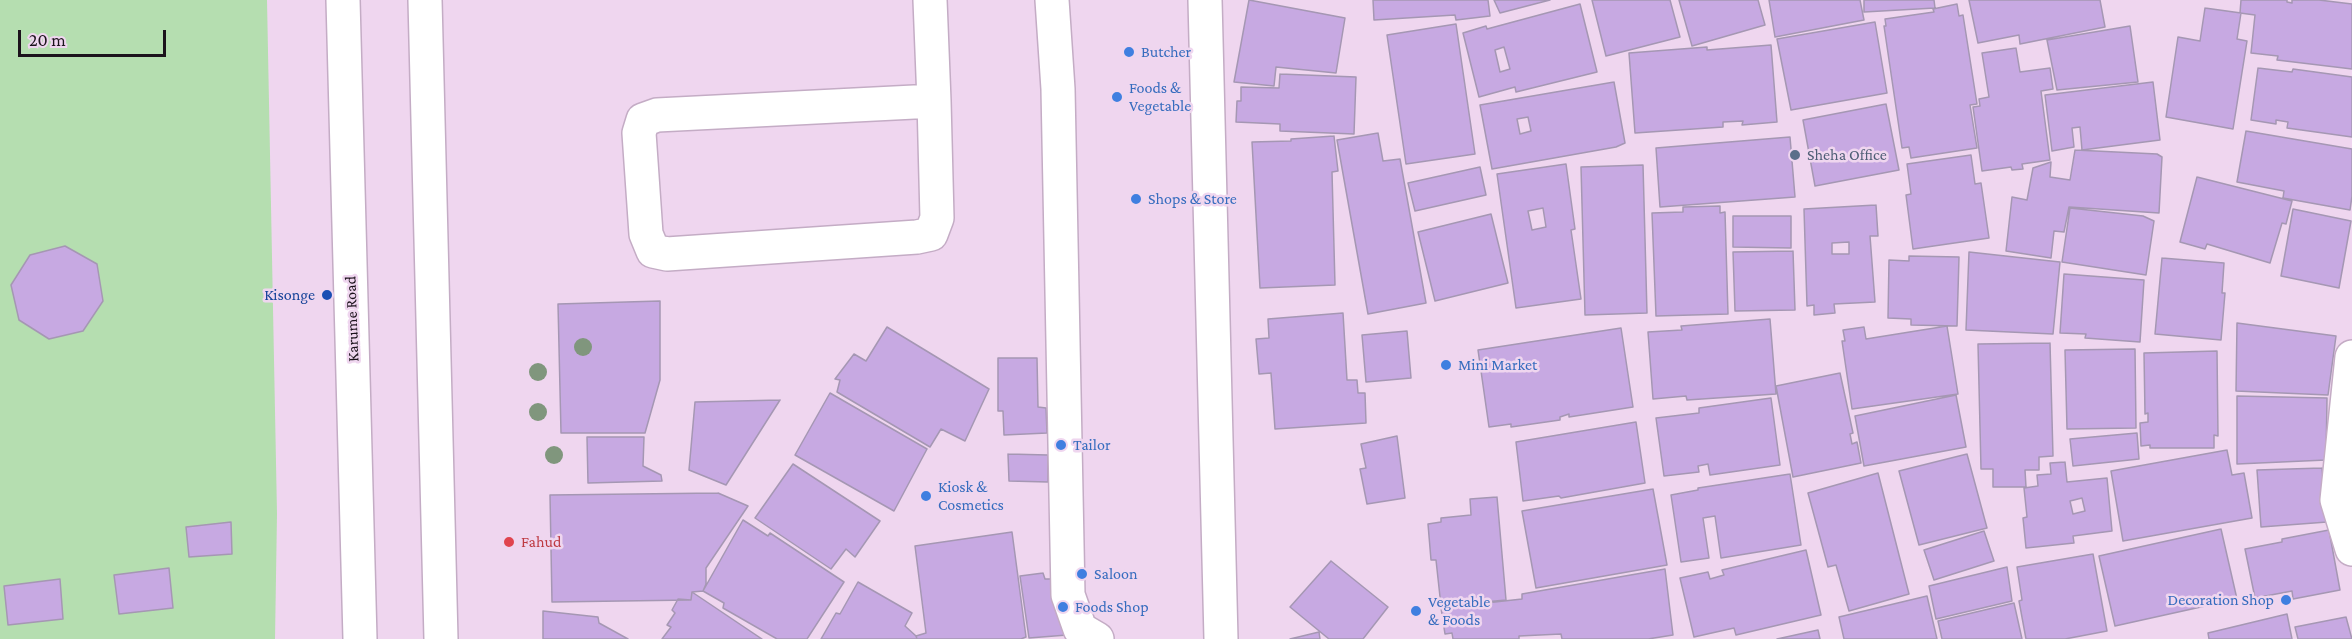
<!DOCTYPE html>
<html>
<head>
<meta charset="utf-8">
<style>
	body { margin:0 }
	#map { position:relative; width:2352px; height:639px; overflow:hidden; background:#efd6ef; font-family:"Crimson Pro",serif }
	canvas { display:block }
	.scale { position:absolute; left:18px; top:30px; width:148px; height:27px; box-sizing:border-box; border:3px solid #1c131c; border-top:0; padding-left:8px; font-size:18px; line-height:21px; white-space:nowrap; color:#1c131c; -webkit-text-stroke:4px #efd6ef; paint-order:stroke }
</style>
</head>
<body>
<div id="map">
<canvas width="2352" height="639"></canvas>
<div class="scale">20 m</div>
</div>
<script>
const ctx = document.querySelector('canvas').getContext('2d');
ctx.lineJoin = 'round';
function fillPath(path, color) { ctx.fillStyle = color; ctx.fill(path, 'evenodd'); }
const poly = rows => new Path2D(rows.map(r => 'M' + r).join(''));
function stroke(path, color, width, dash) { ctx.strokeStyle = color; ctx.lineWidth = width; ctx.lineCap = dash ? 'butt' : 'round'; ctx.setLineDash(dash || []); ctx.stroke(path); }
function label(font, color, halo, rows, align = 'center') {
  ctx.font = font + ' "Crimson Pro",serif'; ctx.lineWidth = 5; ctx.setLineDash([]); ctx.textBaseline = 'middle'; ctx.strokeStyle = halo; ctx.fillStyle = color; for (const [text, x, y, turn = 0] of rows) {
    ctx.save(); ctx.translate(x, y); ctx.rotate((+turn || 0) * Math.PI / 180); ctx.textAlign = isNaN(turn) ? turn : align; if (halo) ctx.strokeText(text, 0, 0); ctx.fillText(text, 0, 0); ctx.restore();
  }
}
const green = poly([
	[0,0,267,0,277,514,275,639,0,639]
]);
const building = poly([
	[1249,0,1345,18,1336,73,1276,67,1274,86,1234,82,1249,0],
	[1373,0,1488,0,1490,16,1456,20,1455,15,1374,20,1373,0],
	[1494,0,1550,0,1500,13,1494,0],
	[1592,0,1670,0,1680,37,1606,56,1592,0],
	[1679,0,1758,0,1765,25,1692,46,1679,0],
	[1769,0,1860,0,1864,20,1775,37,1769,0],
	[1864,0,1934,0,1935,8,1864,12,1864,0],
	[1969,0,2100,0,2105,27,2020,44,2019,35,1978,43,1969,0],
	[2241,0,2287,0,2287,2,2292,3,2292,0,2319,0,2352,4,2352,69,2277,60,2278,56,2251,53,2255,15,2240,13,2241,0],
	[1580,4,1597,72,1516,92,1515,87,1479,97,1463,33,1486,26,1487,29,1580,4],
	[1504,47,1510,69,1500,72,1495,50,1504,47],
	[1957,4,1959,16,1963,15,1977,104,1970,105,1977,148,1911,158,1909,147,1902,148,1884,26,1886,26,1885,19,1934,12,1933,9,1957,4],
	[2205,8,2241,13,2237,39,2247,41,2233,129,2166,117,2178,37,2200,41,2205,8],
	[1875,22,1887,93,1791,110,1777,39,1875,22],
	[1456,24,1475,154,1406,164,1387,35,1456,24],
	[2130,26,2138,82,2057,90,2047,40,2130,26],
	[1771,45,1777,122,1742,125,1743,121,1723,122,1723,127,1635,133,1629,53,1707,47,1707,50,1771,45],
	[2016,48,2020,72,2050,68,2053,89,2041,91,2050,160,2022,164,2023,169,2012,170,2011,167,1982,171,1973,107,1980,106,1979,99,1989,97,1982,53,2016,48],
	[2258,68,2292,72,2293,69,2352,77,2352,137,2287,128,2288,122,2276,120,2276,124,2251,120,2258,68],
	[1280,74,1356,77,1354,134,1280,131,1280,124,1236,122,1237,101,1241,101,1241,87,1279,88,1280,74],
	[1614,82,1625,143,1616,147,1492,169,1480,105,1614,82],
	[1528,117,1531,131,1520,134,1517,119,1528,117],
	[2153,82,2160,140,2082,150,2080,127,2072,128,2074,147,2052,151,2045,95,2153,82],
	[1886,104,1899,170,1815,186,1803,120,1886,104],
	[2246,131,2352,149,2352,196,2350,210,2283,198,2284,191,2237,182,2246,131],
	[1378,133,1383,161,1400,159,1426,303,1368,314,1337,140,1378,133],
	[1334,136,1338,171,1332,172,1335,285,1260,288,1252,142,1291,141,1291,139,1334,136],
	[1790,137,1795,197,1660,207,1656,148,1790,137],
	[2075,150,2157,154,2162,157,2159,213,2069,207,2064,232,2054,231,2051,258,2006,251,2012,197,2027,200,2033,168,2051,162,2050,177,2070,180,2075,150],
	[1971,155,1975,184,1981,183,1989,238,1913,249,1906,195,1911,194,1907,164,1971,155],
	[1566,164,1575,229,1571,230,1581,299,1516,308,1497,174,1566,164],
	[1543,208,1546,227,1532,230,1528,211,1543,208],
	[1643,165,1647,313,1585,315,1581,167,1643,165],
	[1480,167,1486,195,1415,211,1408,183,1480,167],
	[2197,177,2292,201,2286,224,2282,223,2270,263,2207,244,2205,249,2180,242,2197,177],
	[1876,205,1878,236,1870,236,1875,302,1834,304,1835,313,1814,315,1814,305,1807,306,1804,209,1876,205],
	[1849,242,1849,254,1832,254,1832,243,1849,242],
	[1720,206,1720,213,1725,212,1728,314,1656,316,1652,213,1683,212,1683,207,1720,206],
	[2070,208,2143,216,2154,221,2146,275,2062,262,2070,208],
	[2293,209,2351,221,2339,288,2281,276,2293,209],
	[1491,214,1508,283,1435,301,1418,232,1491,214],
	[1733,216,1791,216,1791,248,1733,247,1733,216],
	[65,246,97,264,103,301,83,331,49,339,19,320,11,285,30,255,65,246],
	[1793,251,1795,310,1735,311,1733,252,1793,251],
	[1969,252,2060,262,2053,334,1966,330,1969,252],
	[1909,256,1959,257,1957,326,1911,325,1911,319,1888,318,1889,260,1909,261,1909,256],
	[2162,258,2224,263,2222,293,2225,293,2221,340,2155,334,2162,258],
	[2064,274,2144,280,2140,342,2085,338,2086,334,2060,333,2064,274],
	[660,301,660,380,645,433,561,433,558,304,660,301],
	[1343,313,1347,380,1357,380,1358,393,1365,393,1366,423,1275,429,1271,373,1259,374,1256,339,1269,338,1268,319,1343,313],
	[1770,319,1776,394,1687,400,1686,396,1653,399,1648,332,1682,330,1681,326,1770,319],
	[2237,323,2336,336,2328,395,2236,391,2237,323],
	[1947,326,1958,394,1852,409,1842,341,1845,341,1843,330,1864,327,1866,339,1947,326],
	[887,327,989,389,965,441,941,429,930,447,837,392,840,380,835,379,854,354,866,361,887,327],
	[1621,328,1633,407,1569,417,1569,414,1560,417,1560,420,1511,427,1511,424,1489,427,1478,350,1621,328],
	[1407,331,1411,378,1366,382,1362,335,1407,331],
	[2050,343,2053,456,2039,457,2039,470,2025,470,2026,487,1993,487,1993,469,1981,469,1978,344,2050,343],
	[2135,349,2136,428,2067,429,2065,350,2135,349],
	[2217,351,2218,436,2214,435,2214,448,2150,448,2150,445,2141,446,2140,423,2148,422,2148,413,2145,414,2144,353,2217,351],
	[998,358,1037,358,1038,407,1046,408,1047,433,1004,435,1003,411,998,411,998,358],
	[1840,373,1853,433,1850,434,1852,444,1857,442,1861,463,1793,477,1776,386,1840,373],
	[830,393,927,449,894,511,795,455,830,393],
	[1956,395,1966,447,1864,466,1855,416,1956,395],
	[2237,396,2327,398,2326,460,2237,464,2237,396],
	[1771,398,1780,465,1710,475,1708,464,1698,466,1699,472,1664,476,1656,418,1699,413,1699,408,1771,398],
	[780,400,726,485,689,470,695,402,780,400],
	[1636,422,1645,483,1561,498,1559,496,1523,501,1516,442,1636,422],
	[2137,433,2139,459,2073,466,2070,439,2137,433],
	[1397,436,1405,498,1367,504,1360,469,1366,468,1361,444,1397,436],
	[587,437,644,437,643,466,661,475,662,481,588,483,587,437],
	[2227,450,2232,475,2244,473,2252,518,2123,541,2111,471,2227,450],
	[1008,454,1048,455,1048,482,1009,481,1008,454],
	[1967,454,1987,528,1919,545,1899,471,1967,454],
	[2065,462,2067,482,2107,478,2112,531,2073,536,2074,543,2026,548,2023,518,2027,517,2024,488,2038,486,2037,475,2051,474,2050,463,2065,462],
	[2082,498,2085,511,2073,514,2070,501,2082,498],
	[793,464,880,521,855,557,846,549,831,569,755,518,793,464],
	[2322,468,2327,522,2261,527,2257,470,2322,468],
	[1878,473,1909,594,1849,611,1836,565,1828,567,1808,493,1878,473],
	[1790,474,1801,545,1721,558,1715,516,1703,518,1709,558,1681,562,1671,495,1698,490,1698,488,1790,474],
	[1653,489,1667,565,1536,588,1522,511,1653,489],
	[718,493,748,506,706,568,706,584,703,591,692,592,691,600,552,602,550,495,718,493],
	[1497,497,1506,600,1441,606,1436,560,1431,560,1428,524,1441,522,1441,518,1471,515,1470,499,1497,497],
	[743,520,768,536,770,533,844,582,807,639,777,639,723,608,724,603,703,591,743,520],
	[231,522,232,554,189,557,186,527,231,522],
	[2221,529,2237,599,2115,626,2099,556,2221,529],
	[2329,530,2340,590,2293,599,2292,591,2255,598,2245,549,2282,542,2282,539,2329,530],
	[1984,531,1994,561,1934,580,1924,550,1984,531],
	[1012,532,1026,637,1021,639,917,639,916,636,926,633,915,546,1012,532],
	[1806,550,1821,615,1736,635,1734,628,1694,637,1680,578,1708,572,1710,579,1724,575,1722,570,1806,550],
	[2093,554,2107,631,2065,639,2026,639,2019,601,2022,600,2017,567,2093,554],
	[1331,561,1388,607,1363,639,1329,639,1290,607,1331,561],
	[2007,567,2012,601,1936,619,1929,586,2007,567],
	[169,568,173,608,119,614,114,575,169,568],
	[1665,569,1673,635,1648,639,1562,639,1561,634,1519,636,1519,639,1453,639,1452,633,1445,634,1441,608,1522,599,1522,594,1665,569],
	[1043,573,1045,579,1051,579,1056,610,1063,609,1067,635,1029,638,1020,576,1043,573],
	[60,579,63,619,8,625,4,586,60,579],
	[858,582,912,613,905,626,916,636,917,639,821,639,836,613,840,614,858,582],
	[692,592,762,639,662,639,671,627,667,625,675,613,672,610,678,599,691,600,692,592],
	[1927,596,1937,639,1844,639,1839,617,1927,596],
	[2014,603,2022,639,1942,639,1938,621,2014,603],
	[543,611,598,617,599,623,628,639,543,639,543,611],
	[2287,614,2292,639,2209,639,2208,633,2287,614],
	[2346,617,2352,639,2298,639,2295,627,2346,617],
	[1818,630,1820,639,1777,639,1818,630],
	[1319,632,1320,639,1290,639,1319,632]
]);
const minor = poly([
	[930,0,934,101,937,218,931,234,917,237,667,254,653,251,646,234,639,133,643,120,657,115,934,101],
	[1052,0,1058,89,1068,595,1080,629,1097,639],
	[1205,0,1221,639],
	[2352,357,2337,500,2352,549]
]);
const major = poly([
	[343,0,360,639],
	[425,0,441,639]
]);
const trees = [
	[583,347],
	[538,372],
	[538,412],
	[554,455]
];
const markers = [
	[1129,52,6,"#3f7fe0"],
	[1117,97,6,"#3f7fe0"],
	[1795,155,6,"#5c6f8a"],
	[1136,199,6,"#3f7fe0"],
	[327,295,6,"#1a4fb4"],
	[1446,365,6,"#3f7fe0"],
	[1061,445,6,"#3f7fe0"],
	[926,496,6,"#3f7fe0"],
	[509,542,6,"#e0444e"],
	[1082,574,6,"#3f7fe0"],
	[2286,600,6,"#3f7fe0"],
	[1063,607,6,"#3f7fe0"],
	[1416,611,6,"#3f7fe0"]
];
const shopNames = [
	["Butcher",1141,52],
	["Foods &",1129,88],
	["Vegetable",1129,106],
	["Shops & Store",1148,199],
	["Mini Market",1458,365],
	["Tailor",1073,445],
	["Kiosk &",938,487],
	["Cosmetics",938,505],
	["Saloon",1094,574],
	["Decoration Shop",2274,600,"right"],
	["Vegetable",1428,602],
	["& Foods",1428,620],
	["Foods Shop",1075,607]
];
const serviceNames = [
	["Sheha Office",1807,155]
];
const transitNames = [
	["Kisonge",315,295]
];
const streetNames = [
	["Karume Road",352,319,-92]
];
const healthNames = [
	["Fahud",521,542]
];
fillPath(green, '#b5deb0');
fillPath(building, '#c7a9e2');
stroke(building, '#a597b3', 1.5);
stroke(minor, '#c4acc5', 36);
stroke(major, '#c4acc5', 36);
stroke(minor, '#fff', 33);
stroke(major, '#fff', 33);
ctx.fillStyle = '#80967d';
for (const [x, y] of trees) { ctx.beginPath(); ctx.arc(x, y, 9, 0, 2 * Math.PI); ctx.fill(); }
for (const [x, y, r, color] of markers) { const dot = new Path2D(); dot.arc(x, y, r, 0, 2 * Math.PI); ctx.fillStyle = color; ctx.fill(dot); stroke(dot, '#efd6ef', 2); }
label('16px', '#366cbe', '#efd6ef', shopNames, 'left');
label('16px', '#4e5e75', '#efd6ef', serviceNames, 'left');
label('16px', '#164399', '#efd6ef', transitNames, 'right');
label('16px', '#1c131c', '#efd6ef', streetNames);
label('16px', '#be3a42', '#efd6ef', healthNames, 'left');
</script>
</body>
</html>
